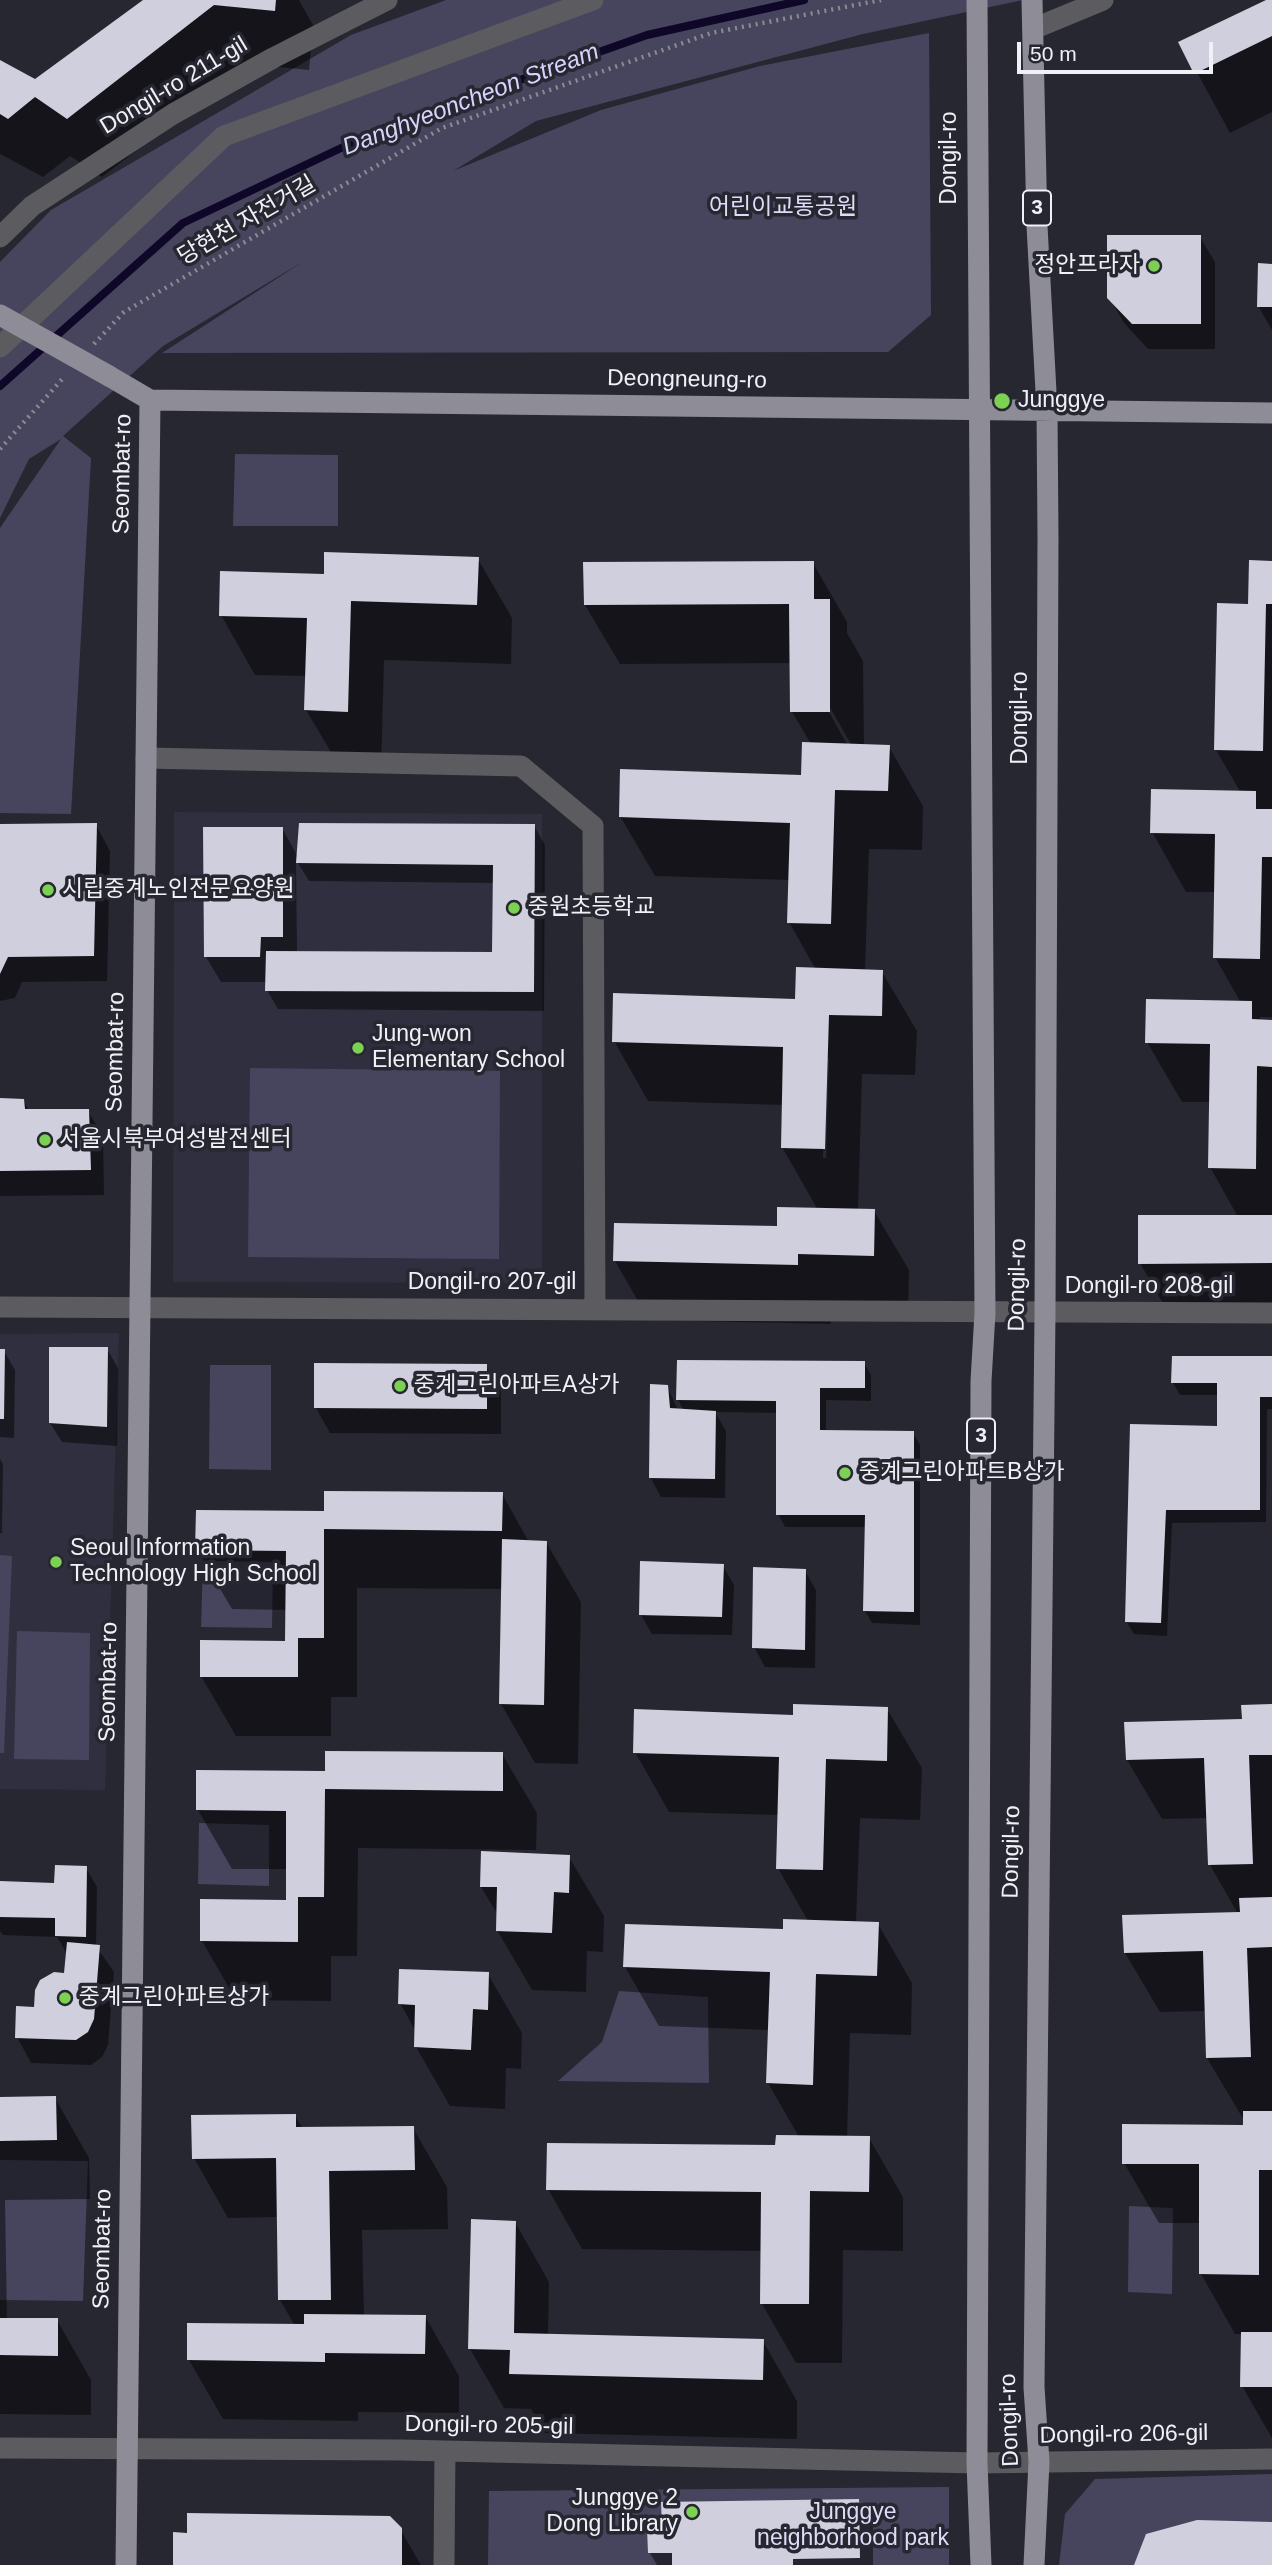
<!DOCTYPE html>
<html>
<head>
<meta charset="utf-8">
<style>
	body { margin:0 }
	#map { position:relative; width:1272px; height:2565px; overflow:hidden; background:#272731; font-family:Helvetica,sans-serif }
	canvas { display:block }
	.scale { position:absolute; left:1017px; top:42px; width:196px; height:32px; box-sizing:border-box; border:4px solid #f0f0f7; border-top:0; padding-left:9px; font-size:21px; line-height:24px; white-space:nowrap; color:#f0f0f7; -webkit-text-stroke:5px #272731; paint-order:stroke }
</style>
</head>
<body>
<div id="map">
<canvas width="1272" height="2565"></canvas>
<div class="scale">50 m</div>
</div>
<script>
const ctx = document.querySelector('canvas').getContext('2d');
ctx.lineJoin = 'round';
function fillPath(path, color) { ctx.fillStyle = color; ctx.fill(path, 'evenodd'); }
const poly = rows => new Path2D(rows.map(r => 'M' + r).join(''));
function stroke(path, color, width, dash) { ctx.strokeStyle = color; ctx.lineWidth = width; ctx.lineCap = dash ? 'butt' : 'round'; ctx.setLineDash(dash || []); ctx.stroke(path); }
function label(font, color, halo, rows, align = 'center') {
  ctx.font = font + ' Helvetica,"Noto Sans KR",sans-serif'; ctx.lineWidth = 7; ctx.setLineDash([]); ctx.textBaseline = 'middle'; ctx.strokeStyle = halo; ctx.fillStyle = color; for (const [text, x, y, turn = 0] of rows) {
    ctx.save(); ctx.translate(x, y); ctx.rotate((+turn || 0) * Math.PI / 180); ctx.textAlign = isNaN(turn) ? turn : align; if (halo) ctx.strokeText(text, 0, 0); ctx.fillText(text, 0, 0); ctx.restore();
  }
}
const built = poly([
	[174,812,542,814,542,1283,173,1282],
	[119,1333,105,1790,0,1789,0,1334]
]);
const green = poly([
	[446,0,1023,0,863,34,536,121,453,171,601,110,760,66,929,33,931,315,888,352,162,353,304,261,163,346,63,436,91,458,71,814,0,813,0,528,61,439,29,459,0,518,0,262,51,210,351,35],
	[235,454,338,455,338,526,233,526],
	[250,1068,500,1071,499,1259,248,1257],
	[210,1365,271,1365,271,1470,209,1469],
	[0,1555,12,1556,4,1753,0,1753],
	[203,1561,273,1562,272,1628,201,1627],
	[17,1631,90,1633,89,1760,14,1759],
	[199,1823,269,1825,269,1886,198,1884],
	[619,1991,708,1997,709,2083,558,2081,602,2042],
	[0,2160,88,2161,83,2301,0,2300],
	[1129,2206,1173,2208,1172,2294,1128,2292],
	[1272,2474,1272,2565,1059,2565,1065,2514,1095,2479],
	[949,2487,949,2565,488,2565,489,2491]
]);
const shadow = poly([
	[146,0,299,0,313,25,309,70,249,64,102,177,70,156,43,177,0,154,0,62,35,81],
	[1272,0,1272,112,1230,133,1181,43],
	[1200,237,1215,262,1215,349,1148,349,1124,323,1109,297],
	[1272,265,1272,330,1258,306],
	[478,559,512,618,511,664,384,660,381,771,341,769,306,710,307,676,255,675,221,615,325,576],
	[1272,562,1272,1017,1259,1017,1261,1021,1272,1021,1272,1322,1174,1323,1140,1263,1238,1217,1210,1167,1211,1102,1182,1102,1147,1042,1241,1003,1215,957,1216,892,1186,892,1152,832,1241,793,1216,750,1250,606],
	[813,563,847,622,847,633,863,661,864,746,889,747,923,806,922,850,869,849,865,971,882,972,917,1031,915,1075,862,1074,858,1210,874,1211,909,1270,908,1315,831,1313,831,1324,649,1320,615,1261,778,1228,818,1210,782,1147,784,1105,648,1101,614,1041,796,1001,816,970,789,922,790,880,655,876,620,816,803,776,811,744,792,712,791,663,620,664,585,605],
	[828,704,852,746,848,746,825,705],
	[826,1058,829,1058,826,1158,823,1158],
	[96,825,110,851,107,981,22,982,15,998,0,1001,0,826],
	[534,826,545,845,544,1011,278,1009,267,990,267,982,221,982,206,957,282,828,298,857],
	[296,860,309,881,494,883,494,954,297,953],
	[0,1100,23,1100,29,1111,88,1111,103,1136,104,1195,0,1196],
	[107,1349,118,1368,117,1446,62,1442,50,1423],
	[0,1351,4,1351,15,1370,14,1438,0,1437],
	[1272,1358,1272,1409,1267,1409,1266,1522,1172,1523,1167,1636,1134,1634,1126,1621,1131,1426,1218,1428,1219,1395,1180,1395,1173,1383],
	[864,1363,871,1375,871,1401,826,1400,826,1432,913,1433,920,1445,920,1625,872,1623,865,1611,867,1527,785,1527,778,1514,778,1413,715,1412,726,1431,725,1498,661,1497,650,1477,667,1387,678,1410,684,1411,678,1400],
	[486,1366,501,1391,501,1434,330,1433,316,1408],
	[0,1459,3,1464,2,1533,0,1533],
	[502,1494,529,1542,546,1542,581,1602,578,1764,535,1763,501,1704,503,1589,357,1588,357,1697,331,1697,331,1736,236,1736,201,1676,287,1642,287,1610,232,1609,197,1550,326,1513],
	[723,1566,734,1585,732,1635,652,1634,641,1615],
	[805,1571,816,1590,815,1668,765,1667,754,1647],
	[1272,1706,1272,2438,1242,2386,1242,2334,1235,2334,1201,2274,1201,2223,1159,2223,1124,2163,1245,2127,1245,2117,1242,2117,1207,2058,1206,2011,1160,2012,1125,1953,1238,1914,1210,1865,1208,1818,1162,1819,1127,1760,1243,1721],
	[887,1709,922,1768,920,1820,860,1818,856,1923,878,1924,912,1983,911,2035,850,2033,847,2138,869,2138,903,2197,903,2251,843,2250,842,2363,796,2363,762,2304,763,2251,582,2249,548,2189,777,2147,799,2137,768,2083,770,2030,659,2026,625,1967,785,1931,808,1921,778,1868,779,1815,669,1812,635,1752,795,1716],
	[502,1754,537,1813,536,1850,358,1848,357,1956,331,1956,331,2001,236,2000,202,1941,287,1902,288,1869,232,1869,198,1810,327,1773],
	[569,1857,604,1916,603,1952,587,1951,586,1992,532,1990,497,1930,498,1915,481,1887],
	[86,1868,97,1887,96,1946,114,1972,108,2045,102,2057,91,2065,31,2063,17,2037,66,1974,67,1954,57,1937,3,1935,0,1931,0,1883,56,1884],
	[488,1974,522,2033,521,2069,506,2068,505,2109,450,2106,416,2047,416,2032,400,2003],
	[55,2098,89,2158,90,2199,5,2200,7,2320,57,2320,91,2380,91,2415,0,2414,0,2099],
	[295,2116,303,2129,413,2128,447,2187,448,2229,362,2230,364,2316,425,2316,459,2376,459,2413,358,2412,358,2421,223,2419,189,2360,295,2326,280,2300,279,2217,228,2218,194,2158],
	[515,2222,549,2282,548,2336,763,2341,797,2401,797,2439,545,2433,531,2409,504,2408,470,2349],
	[858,2501,873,2527,873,2565,657,2565,650,2553,664,2530],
	[400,2529,421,2565,175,2565]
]);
const stream = poly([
	[0,386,183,223,379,130,647,35,804,0]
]);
const building = poly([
	[143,0,276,0,275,11,214,5,67,119,35,97,8,119,0,114,0,60,35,79],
	[1266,0,1272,0,1272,36,1194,74,1178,42],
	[1107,235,1201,235,1201,324,1132,324,1107,298],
	[1258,263,1272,264,1272,307,1257,307],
	[324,552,479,557,477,605,351,601,348,712,304,710,307,618,219,616,220,571,324,574],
	[1249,560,1272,561,1272,604,1266,604,1263,751,1214,750,1217,603,1248,604],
	[814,561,814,599,830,599,830,712,790,712,789,604,584,605,583,562],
	[802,742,890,745,888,791,835,790,831,924,787,923,790,823,619,817,620,769,801,775],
	[1151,789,1256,791,1256,809,1272,809,1272,857,1262,857,1260,959,1213,958,1215,834,1150,833],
	[97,823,94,956,8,957,0,974,0,824],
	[299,823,535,824,534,992,265,991,266,951,492,952,493,865,296,863],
	[203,827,283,827,283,937,261,937,260,957,204,957],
	[796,967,883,970,882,1016,829,1015,825,1149,781,1148,783,1047,612,1042,613,993,795,999],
	[1146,999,1252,1001,1252,1019,1272,1020,1272,1067,1257,1066,1256,1169,1208,1168,1210,1044,1145,1043],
	[0,1098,24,1099,25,1109,89,1109,91,1170,0,1171],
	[777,1207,875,1209,874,1256,798,1254,798,1265,613,1261,614,1223,777,1226],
	[1138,1215,1272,1215,1272,1263,1138,1264],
	[49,1347,108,1347,107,1427,49,1423],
	[0,1349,5,1349,4,1419,0,1419],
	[1172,1356,1272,1356,1272,1397,1260,1397,1260,1510,1166,1510,1161,1623,1125,1622,1130,1424,1217,1426,1217,1383,1171,1383],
	[677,1360,865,1361,865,1388,820,1388,820,1430,914,1431,914,1612,863,1611,865,1515,776,1515,776,1401,676,1400],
	[314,1363,487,1364,487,1409,314,1408],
	[650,1384,668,1385,670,1408,716,1411,715,1479,649,1478],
	[324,1491,503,1492,502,1531,324,1529,324,1638,298,1638,298,1677,200,1677,200,1640,285,1641,286,1551,195,1550,196,1510,324,1511],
	[502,1539,547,1541,544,1705,499,1704],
	[640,1561,724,1564,722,1617,639,1615],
	[753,1567,806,1569,805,1650,752,1648],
	[793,1704,888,1707,887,1761,826,1759,823,1870,776,1869,779,1757,633,1753,634,1709,793,1715],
	[1272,1704,1272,1755,1249,1755,1253,1864,1208,1865,1204,1758,1126,1760,1124,1722,1242,1719,1241,1705],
	[325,1751,503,1752,503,1791,325,1789,324,1897,298,1897,298,1942,200,1941,200,1899,286,1900,286,1811,196,1810,196,1770,325,1771],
	[481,1851,570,1855,569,1893,554,1892,552,1933,496,1931,497,1887,480,1887],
	[55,1865,87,1866,86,1937,55,1936,55,1918,0,1917,0,1881,54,1883],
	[1272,1897,1272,1947,1247,1948,1251,2057,1206,2058,1203,1951,1124,1953,1122,1915,1240,1912,1239,1898],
	[783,1919,879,1922,877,1976,816,1974,813,2085,766,2083,770,1972,623,1967,625,1924,783,1929],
	[67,1942,100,1945,94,2019,88,2032,76,2040,15,2038,16,2006,34,2007,35,1990,40,1980,54,1972,64,1973],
	[399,1969,489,1972,488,2010,473,2009,471,2050,414,2047,415,2005,398,2004],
	[56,2096,57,2140,0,2141,0,2097],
	[1243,2111,1272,2111,1272,2170,1259,2170,1259,2275,1199,2274,1199,2164,1122,2164,1122,2124,1243,2125],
	[296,2114,296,2127,414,2126,415,2170,329,2171,331,2300,278,2300,276,2158,192,2159,191,2115],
	[776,2135,870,2136,869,2192,810,2191,809,2304,760,2304,761,2192,546,2190,547,2143,775,2145],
	[471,2219,516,2221,514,2333,764,2339,763,2380,509,2374,510,2350,468,2349],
	[304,2314,426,2315,425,2354,325,2353,325,2362,187,2360,187,2323,304,2324],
	[0,2318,58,2318,58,2356,0,2355],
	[1241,2332,1272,2332,1272,2387,1240,2387],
	[859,2499,860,2558,793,2559,793,2565,672,2565,672,2553,648,2553,647,2528,662,2528,661,2502],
	[187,2513,390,2516,402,2528,402,2565,173,2565,173,2532,187,2533],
	[1197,2520,1272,2522,1272,2565,1134,2565,1146,2534]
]);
const path = poly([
	[94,344,124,312,442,128,711,33,881,0],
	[0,449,64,377]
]);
const minor = poly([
	[1033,29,1103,0],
	[0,237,32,206,173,114,273,58,387,0],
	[0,347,224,136,593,0],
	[146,758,521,766,593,826,595,1310],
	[0,1307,1272,1313],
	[0,2448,402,2450,977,2463,1272,2459],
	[444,2565,445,2451]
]);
const major = poly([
	[977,0,985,1313,981,1381,977,2463,981,2565],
	[1032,0,1037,226,1047,410,1048,537,1045,1313,1034,2387,1039,2462,1034,2565],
	[109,376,150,400,1272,413],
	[126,2565,150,400]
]);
const majorBridge = poly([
	[0,315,109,376]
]);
const markers = [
	[1154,266,7,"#7cd155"],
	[1002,401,9,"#7cd155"],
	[48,890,7,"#7cd155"],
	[514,908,7,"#7cd155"],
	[358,1048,7,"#7cd155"],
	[45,1140,7,"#7cd155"],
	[400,1386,7,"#7cd155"],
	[845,1473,7,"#7cd155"],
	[56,1562,7,"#7cd155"],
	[65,1998,7,"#7cd155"],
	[692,2512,7,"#7cd155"]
];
const shields = [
	[1037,208,28],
	[981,1436,28]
];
const shieldNames = [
	["3",1037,208],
	["3",981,1436]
];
const streetNames = [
	["Dongil-ro 211-gil",174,86,-31],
	["Dongil-ro",950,158,-90],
	["당현천 자전거길",247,221,-30],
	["Deongneung-ro",687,380,1],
	["Seombat-ro",123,474,-89],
	["Dongil-ro",1021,718,-90],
	["Seombat-ro",116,1052,-89],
	["Dongil-ro 207-gil",492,1283],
	["Dongil-ro",1018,1285,-89],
	["Dongil-ro 208-gil",1149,1287],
	["Seombat-ro",109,1682,-89],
	["Dongil-ro",1012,1852,-89],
	["Seombat-ro",103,2249,-89],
	["Dongil-ro",1010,2420,-92],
	["Dongil-ro 205-gil",489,2426,1],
	["Dongil-ro 206-gil",1124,2435,-1]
];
const parkNames = [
	["어린이교통공원",783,208],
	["Junggye",853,2513],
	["neighborhood park",853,2539]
];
const poiNames = [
	["정안프라자",1140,266,"right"],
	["Junggye",1018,401],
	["시립중계노인전문요양원",62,890],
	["중원초등학교",528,908],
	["Jung-won",372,1035],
	["Elementary School",372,1061],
	["서울시북부여성발전센터",59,1140],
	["중계그린아파트A상가",414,1386],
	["중계그린아파트B상가",859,1473],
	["Seoul Information",70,1549],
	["Technology High School",70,1575],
	["중계그린아파트상가",79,1998],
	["Junggye 2",678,2499,"right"],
	["Dong Library",678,2525,"right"]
];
const waterNames = [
	["Danghyeoncheon Stream",471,100,-21]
];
fillPath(built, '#302f3f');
fillPath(green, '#47455d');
fillPath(shadow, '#0007');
stroke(stream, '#0e0728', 8);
fillPath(building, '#d0cfdd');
stroke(path, '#8b8b93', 4.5, [2, 5]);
stroke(minor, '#5b5b60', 21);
stroke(major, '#8d8c97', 21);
stroke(majorBridge, '#8d8c97', 21);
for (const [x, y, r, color] of markers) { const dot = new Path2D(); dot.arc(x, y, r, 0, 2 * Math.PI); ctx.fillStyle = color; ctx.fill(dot); stroke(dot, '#272731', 2.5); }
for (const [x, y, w] of shields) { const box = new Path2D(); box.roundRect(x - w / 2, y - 17.5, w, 35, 5); ctx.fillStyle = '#272731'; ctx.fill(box); stroke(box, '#f0f0f7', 2); }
label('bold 21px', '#f0f0f7', null, shieldNames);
label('23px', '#f0f0f7', '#272731', streetNames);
label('23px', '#dddcf8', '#272731', parkNames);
label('23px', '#f0f0f7', '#272731', poiNames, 'left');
label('italic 24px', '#d6d4fe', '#272731', waterNames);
</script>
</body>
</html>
